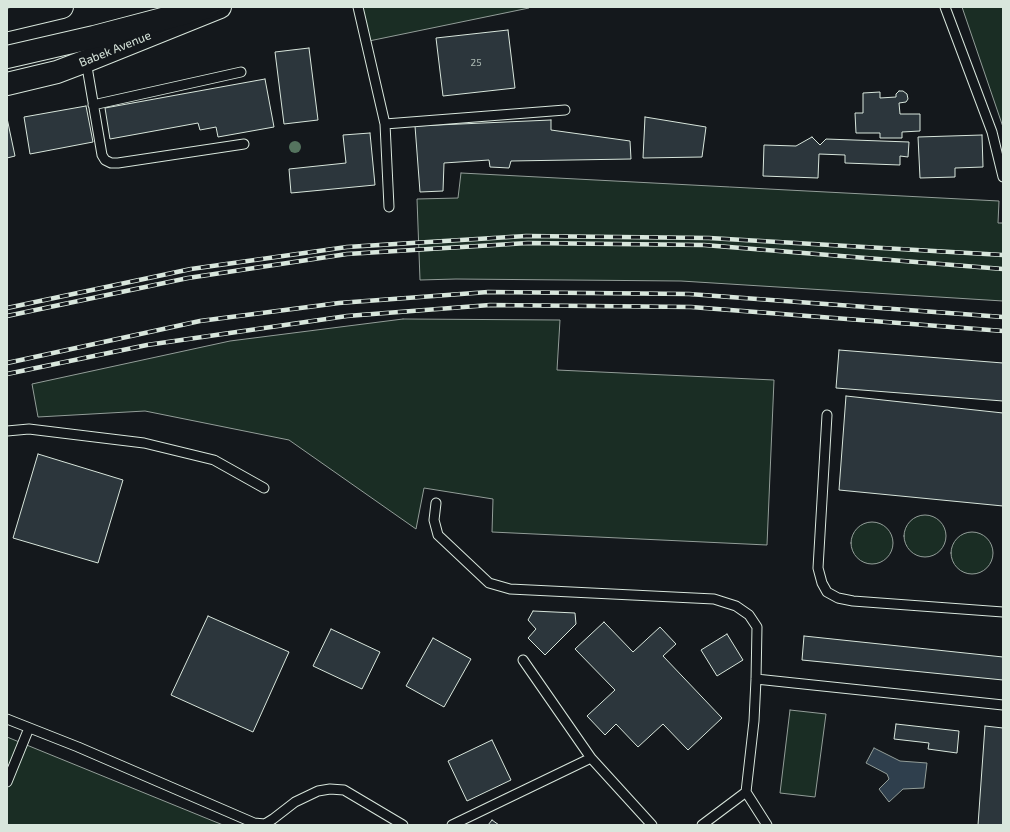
<!DOCTYPE html>
<html>
<head>
<meta charset="utf-8">
<style>
	body { margin:0 }
	#map { position:relative; width:1010px; height:832px; overflow:hidden; background:#14181c; font-family:"Exo 2",sans-serif }
	canvas { display:block }
	.frame { position:absolute; inset:0; border:8px solid #d8e6dc; pointer-events:none }
</style>
</head>
<body>
<div id="map">
<canvas width="1010" height="832"></canvas>
<div class="frame"></div>
</div>
<script>
const ctx = document.querySelector('canvas').getContext('2d');
ctx.lineJoin = 'round';
function fillPath(path, color) { ctx.fillStyle = color; ctx.fill(path, 'evenodd'); }
const poly = rows => new Path2D(rows.map(r => 'M' + r).join(''));
function stroke(path, color, width, dash) { ctx.strokeStyle = color; ctx.lineWidth = width; ctx.lineCap = dash ? 'butt' : 'round'; ctx.setLineDash(dash || []); ctx.stroke(path); }
function label(font, color, halo, rows, align = 'center') {
  ctx.font = font + ' "Exo 2",sans-serif'; ctx.lineWidth = 3; ctx.setLineDash([]); ctx.textBaseline = 'middle'; ctx.strokeStyle = halo; ctx.fillStyle = color; for (const [text, x, y, turn = 0] of rows) {
    ctx.save(); ctx.translate(x, y); ctx.rotate((+turn || 0) * Math.PI / 180); ctx.textAlign = isNaN(turn) ? turn : align; if (halo) ctx.strokeText(text, 0, 0); ctx.fillText(text, 0, 0); ctx.restore();
  }
}
const green = poly([
	[362,7,529,7,529,8,369,41,362,7],
	[962,7,1003,7,1003,127,962,7],
	[461,173,999,201,998,223,1003,223,1003,301,681,281,456,279,420,280,417,199,458,198,461,173],
	[403,319,560,320,557,370,774,380,767,545,492,532,493,499,424,488,416,529,289,440,145,411,38,417,32,384,230,341,403,319],
	'904 536a21 21 0 1 1 42 0a21 21 0 1 1-42 0Z',
	'851 543a21 21 0 1 1 42 0a21 21 0 1 1-42 0Z',
	'951 553a21 21 0 1 1 42 0a21 21 0 1 1-42 0Z',
	[790,710,826,714,815,797,780,793,790,710],
	[7,737,223,825,7,825,7,737]
]);
const water = poly([
	[874,748,900,761,927,763,924,788,903,789,889,802,879,789,889,779,887,774,866,763,874,748]
]);
const building = poly([
	[508,30,515,88,443,96,436,38,508,30],
	[309,48,318,120,284,124,275,52,309,48],
	[265,79,274,127,218,137,216,127,200,130,198,123,110,139,105,108,265,79],
	[899,91,903,91,907,94,908,99,906,102,899,103,900,114,920,114,920,131,902,132,902,138,880,138,880,133,856,133,855,113,863,113,863,93,880,92,880,98,896,97,896,94,899,91],
	[86,106,93,142,30,154,24,117,86,106],
	[645,117,706,127,702,157,643,158,645,117],
	[7,118,15,156,7,158,7,118],
	[551,120,551,130,630,141,631,159,511,161,509,168,490,167,489,160,444,163,443,191,420,192,415,126,551,120],
	[370,133,375,185,291,193,289,169,346,163,343,135,370,133],
	[982,135,983,167,955,168,955,177,920,178,918,137,982,135],
	[812,137,820,145,826,139,909,142,908,157,900,156,900,165,845,163,845,155,819,154,818,178,763,176,764,145,796,146,812,137],
	[839,350,1003,363,1003,401,836,388,839,350],
	[846,396,1003,413,1003,506,839,490,846,396],
	[38,454,123,480,98,563,13,538,38,454],
	[533,611,575,613,576,624,545,655,528,638,536,629,528,620,533,611],
	[208,616,289,652,253,732,171,695,208,616],
	[604,622,633,652,660,627,676,644,663,656,722,718,688,750,663,724,638,747,616,724,605,735,587,716,615,690,575,649,604,622],
	[331,629,380,652,362,689,313,666,331,629],
	[727,634,743,660,717,676,701,650,727,634],
	[804,636,1003,657,1003,680,802,660,804,636],
	[433,638,471,659,444,707,406,686,433,638],
	[896,724,959,731,957,753,928,749,929,743,894,739,896,724],
	[985,726,1003,728,1003,825,978,825,985,726],
	[492,740,511,780,467,801,448,761,492,740],
	[492,820,499,825,488,825,492,820]
]);
const lane = poly([
	[358,7,385,124,565,110],
	[945,7,992,132,1003,177],
	[86,61,102,155,105,160,111,163,118,163,244,144],
	[93,105,241,72],
	[385,124,389,207],
	[827,415,818,568,822,583,827,592,838,598,853,601,1003,612],
	[7,431,29,429,144,443,214,460,264,488],
	[436,503,434,520,438,535,489,583,510,589,714,599,736,606,749,615,757,627,756,679,754,721,746,792,702,825],
	[523,660,591,758],
	[756,679,1003,705],
	[7,719,78,747,254,823,265,824,273,819,295,802,318,791,330,789,344,790,403,825],
	[7,782,29,728],
	[746,792,767,825],
	[452,825,591,758,652,825]
]);
const secondary = poly([
	[7,84,57,72,86,61,220,7]
]);
const primary = poly([
	[7,20,62,7],
	[7,57,94,37,208,7]
]);
const rail = poly([
	[7,308,191,269,347,247,526,236,709,238,1003,255],
	[7,316,188,278,347,254,528,243,704,245,1003,269],
	[7,363,200,321,339,303,488,292,689,294,1003,317],
	[7,374,147,345,347,316,490,305,691,307,1003,331]
]);
const trees = [
	[295,147]
];
const numberNames = [
	["25",476,63]
];
const streetNames = [
	["Babek Avenue",115,49,-22]
];
fillPath(green, '#1a2d24');
stroke(green, '#939e99', 1);
fillPath(water, '#2f3f4d');
stroke(water, '#939e99', 1);
fillPath(building, '#2c363c');
stroke(building, '#d8e6dc', 1);
stroke(lane, '#d8e6dc', 11);
stroke(secondary, '#d8e6dc', 24);
stroke(primary, '#d8e6dc', 24);
stroke(lane, '#14181c', 9);
stroke(secondary, '#14181c', 22);
stroke(primary, '#14181c', 22);
stroke(rail, '#d8e6dc', 4.5);
stroke(rail, '#14181c', 3, [9]);
ctx.fillStyle = '#55745f';
for (const [x, y] of trees) { ctx.beginPath(); ctx.arc(x, y, 6, 0, 2 * Math.PI); ctx.fill(); }
label('10px', '#adbab4', null, numberNames);
label('12px', '#d8e6dc', '#14181c', streetNames);
</script>
</body>
</html>
